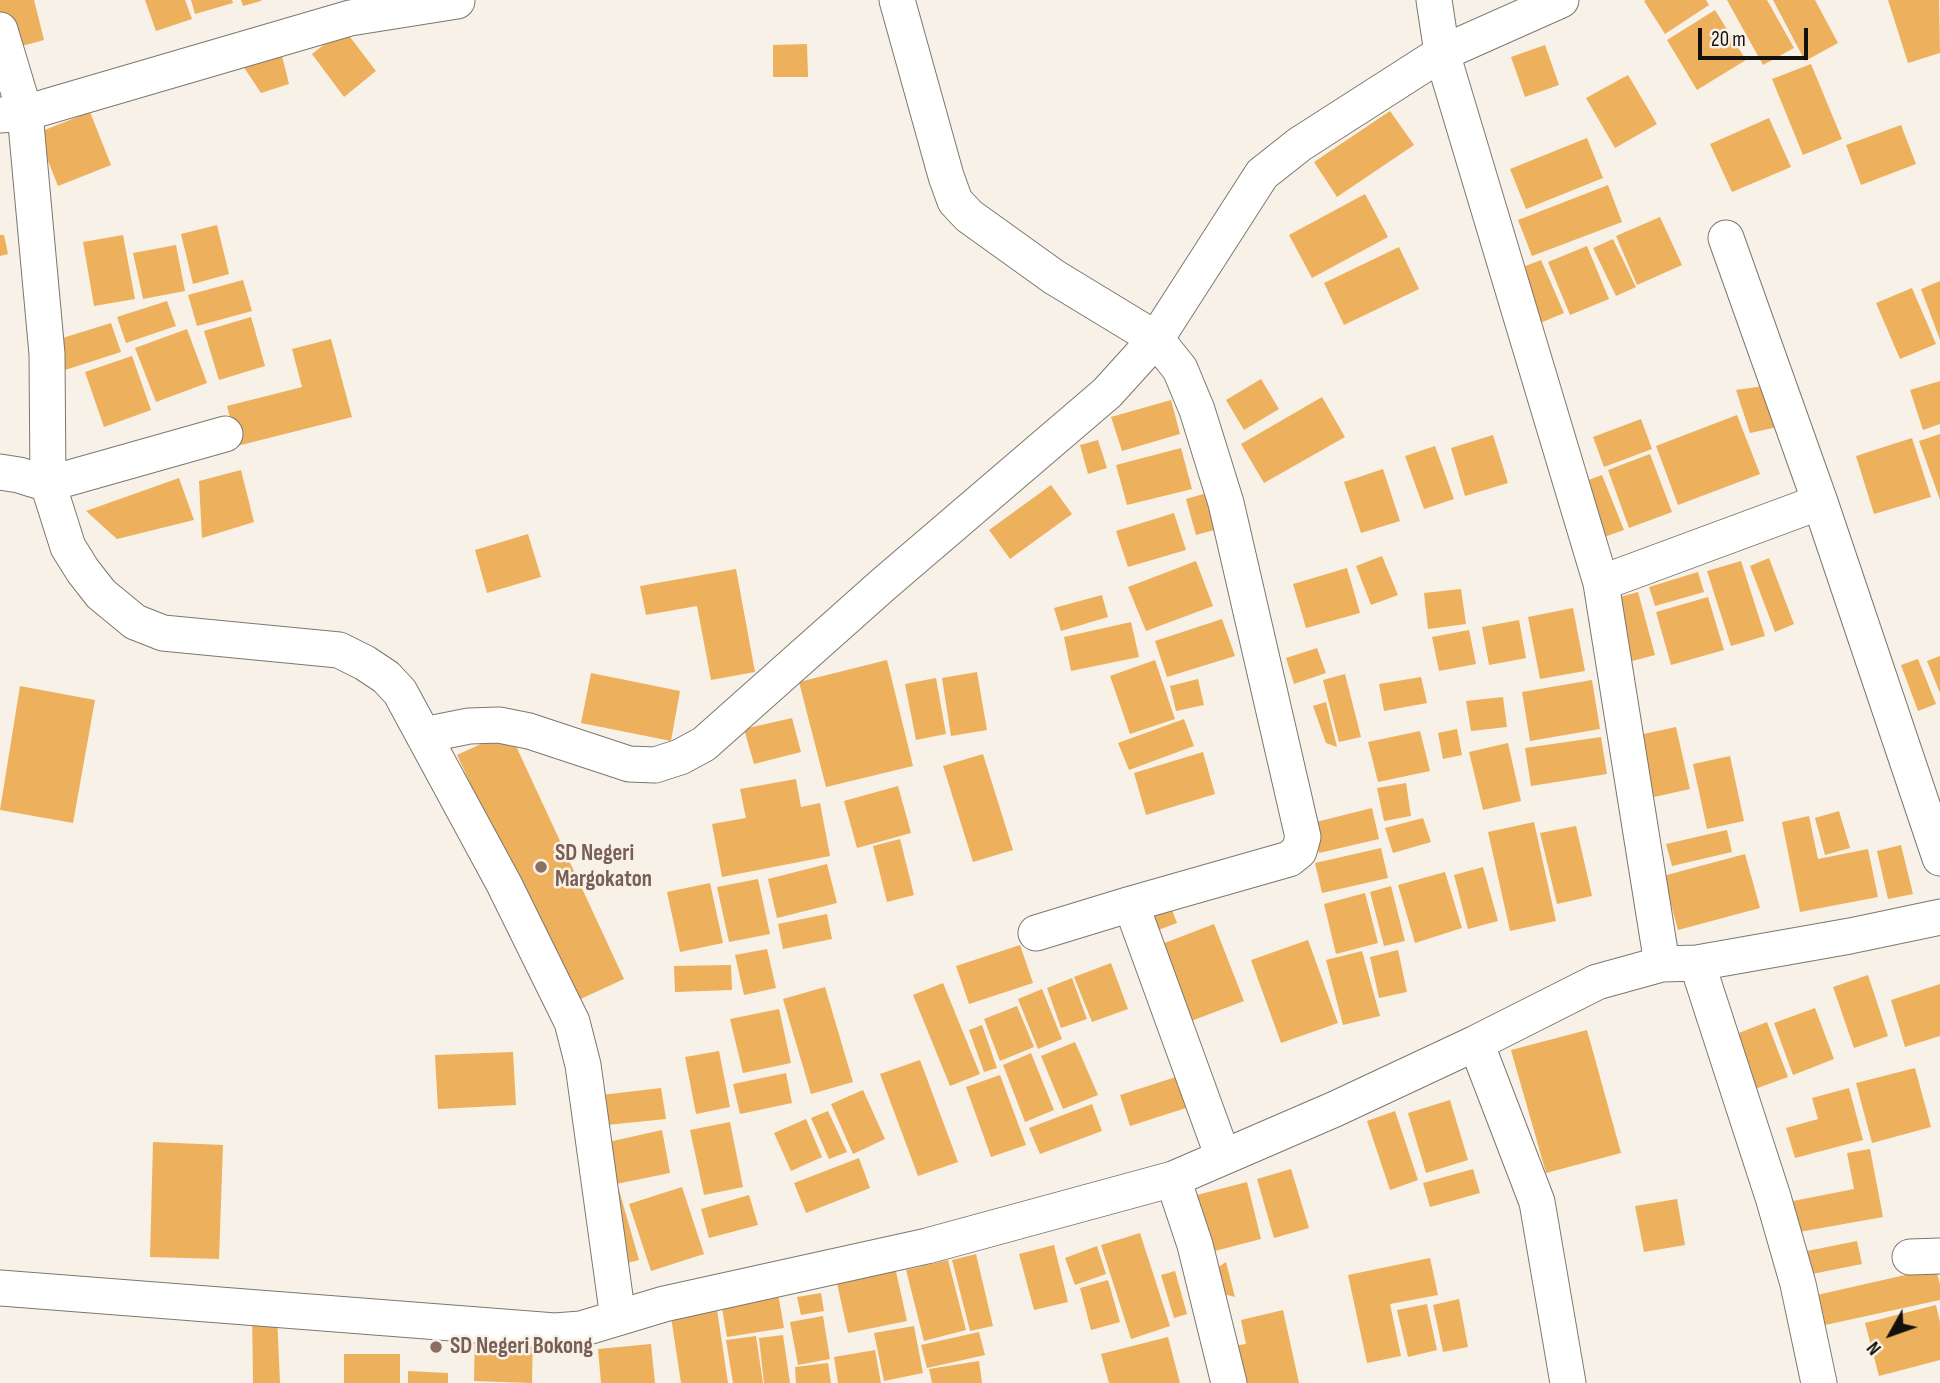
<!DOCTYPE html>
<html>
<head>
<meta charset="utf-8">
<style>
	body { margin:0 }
	#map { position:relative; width:1940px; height:1383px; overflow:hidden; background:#f8f1e7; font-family:"Sofia Sans Condensed",sans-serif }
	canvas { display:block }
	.north { position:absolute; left:1856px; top:1299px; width:70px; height:70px; -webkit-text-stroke:5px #f8f1e7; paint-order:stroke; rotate:230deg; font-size:19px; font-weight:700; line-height:28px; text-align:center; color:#13110e }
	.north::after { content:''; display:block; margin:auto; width:24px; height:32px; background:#13110e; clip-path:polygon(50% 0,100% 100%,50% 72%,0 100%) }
	.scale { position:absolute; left:1698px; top:28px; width:110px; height:32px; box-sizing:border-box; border:4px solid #13110e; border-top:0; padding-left:9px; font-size:21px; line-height:24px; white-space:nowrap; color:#13110e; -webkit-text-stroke:5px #f8f1e7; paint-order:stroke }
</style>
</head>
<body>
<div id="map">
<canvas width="1940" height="1383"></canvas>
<div class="north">N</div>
<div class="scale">20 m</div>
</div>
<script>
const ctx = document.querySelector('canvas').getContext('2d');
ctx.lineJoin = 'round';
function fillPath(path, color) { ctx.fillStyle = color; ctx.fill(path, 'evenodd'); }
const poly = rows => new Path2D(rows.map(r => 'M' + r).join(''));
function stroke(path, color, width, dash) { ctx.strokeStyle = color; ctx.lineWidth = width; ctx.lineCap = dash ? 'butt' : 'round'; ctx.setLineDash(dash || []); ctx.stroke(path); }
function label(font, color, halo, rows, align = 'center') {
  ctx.font = font + ' "Sofia Sans Condensed",sans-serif'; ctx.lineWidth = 5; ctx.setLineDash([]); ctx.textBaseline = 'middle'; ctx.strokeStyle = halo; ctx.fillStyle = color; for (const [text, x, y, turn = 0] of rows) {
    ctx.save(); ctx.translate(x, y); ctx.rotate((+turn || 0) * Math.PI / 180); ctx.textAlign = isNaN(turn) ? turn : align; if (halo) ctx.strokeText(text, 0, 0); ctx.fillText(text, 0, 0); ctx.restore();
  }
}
const building = poly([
	[0,0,34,0,44,40,7,50,0,23],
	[145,0,185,0,192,19,156,31],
	[191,0,232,0,233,3,195,14],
	[241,0,261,0,261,1,243,6],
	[1646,0,1706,0,1709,5,1665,34,1644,1],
	[1727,0,1767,0,1794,48,1763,65],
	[1773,0,1815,0,1838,43,1805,61],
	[1888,0,1939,0,1940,53,1908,63],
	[1715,10,1746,60,1697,90,1667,40],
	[344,29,376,71,344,97,312,54],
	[807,44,808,77,773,77,773,45],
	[1545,45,1559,85,1525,97,1511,57],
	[282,56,289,84,261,93,243,66],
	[1811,64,1842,139,1803,155,1772,79],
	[1628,75,1657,124,1615,148,1586,98],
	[1390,111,1414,145,1337,197,1314,162],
	[90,112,111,165,58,186,37,133],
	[1769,118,1791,167,1732,192,1710,144],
	[1901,125,1916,164,1861,185,1846,145],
	[1587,138,1603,178,1526,209,1510,169],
	[1608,185,1622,222,1532,256,1518,220],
	[1365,194,1388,237,1312,278,1289,235],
	[1660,217,1682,265,1637,285,1616,236],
	[217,225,229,274,193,284,181,234],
	[0,235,4,235,8,254,0,256],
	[123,235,135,299,94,306,83,242],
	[1613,239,1636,287,1616,296,1593,248],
	[176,245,185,291,143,299,133,253],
	[1587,246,1609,299,1570,315,1548,262],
	[1399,247,1419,289,1344,325,1324,283],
	[1541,260,1564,313,1533,326,1510,272],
	[243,280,252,311,197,326,188,295],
	[1940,281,1940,340,1921,289],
	[1912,288,1936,344,1900,359,1876,303],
	[167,301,176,326,126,343,117,317],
	[251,317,265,366,219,380,204,331],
	[111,323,121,352,65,370,56,340],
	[187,329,207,383,156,402,135,348],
	[331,339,352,417,237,446,227,406,302,387,292,349],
	[132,356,151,410,104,427,85,372],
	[1261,379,1279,409,1244,430,1226,400],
	[1940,381,1940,424,1923,430,1910,390],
	[1764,386,1782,426,1750,433,1736,390],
	[1322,397,1345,437,1264,483,1241,444],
	[1171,400,1180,434,1122,451,1111,417],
	[1737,415,1760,474,1678,505,1656,446],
	[1641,419,1652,449,1604,467,1593,437],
	[1940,434,1940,500,1919,441],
	[1493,435,1508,483,1465,496,1451,448],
	[1912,438,1931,497,1874,514,1856,456],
	[1098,440,1107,468,1088,474,1080,445],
	[1435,446,1454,499,1424,509,1405,456],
	[1181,448,1192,489,1127,505,1116,465],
	[1650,454,1672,512,1629,528,1608,470],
	[1383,469,1400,521,1361,533,1344,482],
	[241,470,254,522,202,538,199,481],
	[1602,475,1624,530,1596,540,1575,485],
	[179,478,194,520,117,539,86,511],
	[1051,485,1072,514,1010,559,989,530],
	[1207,493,1218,529,1196,535,1186,499],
	[1174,513,1186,550,1128,567,1116,531],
	[528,534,541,577,487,593,475,550],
	[1382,556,1398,595,1371,605,1356,566],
	[1769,558,1794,624,1775,632,1750,566],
	[1196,561,1213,606,1146,631,1128,587],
	[1741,561,1765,636,1731,646,1707,571],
	[1347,568,1360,613,1306,628,1293,584],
	[736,569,755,672,711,680,697,606,646,615,640,586],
	[1698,572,1704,592,1655,606,1649,587],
	[1461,589,1466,624,1428,629,1424,593],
	[1638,592,1655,655,1625,663,1609,600],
	[1102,595,1108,617,1061,631,1054,608],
	[1708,597,1724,650,1671,665,1656,612],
	[1573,608,1585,671,1540,679,1528,617],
	[1222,619,1235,656,1167,677,1155,641],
	[1519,620,1526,658,1489,665,1482,627],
	[1131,622,1139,657,1071,671,1064,637],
	[1469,630,1476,664,1439,671,1432,637],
	[1317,648,1326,673,1294,684,1286,658],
	[1940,656,1940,693,1927,661],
	[1918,659,1936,704,1918,711,1901,665],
	[887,660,913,766,826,787,799,682],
	[1155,660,1175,719,1130,734,1110,676],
	[977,672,987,730,951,736,942,678],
	[591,673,680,691,671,741,581,723],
	[1345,674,1361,737,1339,742,1323,680],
	[1421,677,1427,703,1384,711,1379,684],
	[936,678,946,734,916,740,905,684],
	[1198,679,1204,705,1176,711,1170,686],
	[1592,680,1600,729,1530,741,1522,692],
	[20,686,95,700,73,823,0,810],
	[1503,697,1507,727,1471,731,1466,701],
	[1326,702,1337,747,1326,743,1313,706],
	[792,718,801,752,754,764,744,729],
	[1184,719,1194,746,1129,770,1118,743],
	[1676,727,1690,789,1654,797,1639,735],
	[1457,729,1462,755,1443,759,1438,733],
	[509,731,624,979,572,1003,457,755],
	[1420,731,1430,771,1378,782,1368,742],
	[1601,737,1607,774,1531,786,1525,748],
	[1508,743,1521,801,1483,810,1469,752],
	[1203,752,1215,794,1146,815,1134,773],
	[983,754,1013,850,973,862,943,766],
	[1730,756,1744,821,1707,829,1693,764],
	[796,779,801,807,820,803,830,856,722,877,712,824,746,818,740,789],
	[1406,783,1411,816,1384,821,1377,788],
	[898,786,911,833,857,848,844,801],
	[1372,808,1379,839,1319,853,1312,823],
	[1839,811,1850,848,1825,855,1815,818],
	[1809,816,1818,859,1868,849,1878,897,1800,912,1782,822],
	[1423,818,1431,842,1393,853,1385,828],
	[1534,822,1556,921,1510,931,1488,832],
	[1576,826,1592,896,1557,904,1540,833],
	[1727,830,1732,852,1672,866,1666,844],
	[900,839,914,895,887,902,873,846],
	[1901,845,1913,894,1888,899,1877,851],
	[1381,848,1388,878,1322,893,1315,863],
	[1745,854,1760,908,1678,930,1663,876],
	[827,864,837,903,777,918,768,879],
	[1483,867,1498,921,1468,929,1454,875],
	[1445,872,1462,928,1415,943,1398,885],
	[758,879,770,934,729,942,717,887],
	[710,883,723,943,680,952,667,892],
	[1391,886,1405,941,1384,946,1370,892],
	[1365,893,1378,943,1336,954,1324,904],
	[1168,899,1177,923,1145,935,1137,910],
	[827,914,832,939,783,949,778,924],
	[1214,924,1244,1001,1178,1026,1149,949],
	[1308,940,1338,1023,1281,1043,1251,960],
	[1020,945,1033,983,969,1004,956,966],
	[767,949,776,988,744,995,735,955],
	[1398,950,1407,992,1379,998,1370,957],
	[1362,951,1380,1016,1343,1025,1326,960],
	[1111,963,1128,1009,1092,1022,1074,977],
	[731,965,732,990,675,992,674,966],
	[1868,975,1888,1036,1854,1048,1833,987],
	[1072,978,1087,1019,1061,1028,1047,988],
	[943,983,980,1074,950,1086,913,995],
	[1940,984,1940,1036,1905,1047,1891,1000],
	[825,987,853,1082,811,1094,783,999],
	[1042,989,1062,1039,1038,1049,1018,999],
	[1017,1006,1034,1047,1000,1061,984,1019],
	[1815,1008,1834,1059,1793,1075,1774,1023],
	[779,1009,791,1063,743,1073,730,1019],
	[1767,1022,1788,1077,1752,1090,1731,1036],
	[982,1025,997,1068,984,1072,969,1030],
	[1587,1030,1621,1153,1546,1173,1511,1050],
	[1075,1042,1098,1095,1063,1109,1041,1056],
	[719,1051,730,1107,696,1114,685,1057],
	[513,1052,516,1105,438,1109,435,1055],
	[1031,1053,1054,1110,1025,1122,1003,1065],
	[920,1060,958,1162,918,1176,880,1074],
	[1915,1068,1931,1127,1872,1143,1856,1083],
	[786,1073,792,1103,740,1114,733,1084],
	[1000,1075,1026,1145,991,1157,966,1087],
	[1182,1075,1192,1106,1130,1126,1120,1095],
	[661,1088,666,1119,597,1126,593,1096],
	[1849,1088,1863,1140,1795,1158,1786,1128,1818,1119,1812,1098],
	[863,1090,885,1139,853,1154,831,1104],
	[1450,1100,1468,1160,1426,1173,1408,1113],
	[1092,1104,1102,1131,1040,1154,1029,1128],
	[828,1111,847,1152,829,1159,811,1118],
	[1395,1111,1418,1180,1390,1190,1367,1121],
	[806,1119,822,1157,791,1171,774,1133],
	[730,1122,743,1187,704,1195,690,1130],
	[662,1130,670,1173,616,1184,604,1143],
	[153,1142,223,1145,219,1259,150,1257],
	[1870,1149,1883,1217,1799,1232,1793,1201,1854,1189,1847,1153],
	[859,1158,870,1188,806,1213,794,1183],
	[1291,1169,1309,1228,1274,1238,1257,1179],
	[1473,1169,1480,1193,1430,1207,1423,1183],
	[1247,1182,1261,1239,1207,1253,1193,1196],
	[682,1187,704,1254,651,1271,629,1204],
	[619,1190,639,1260,616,1266,604,1200],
	[749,1195,758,1225,709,1238,701,1209],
	[1677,1199,1685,1245,1644,1252,1635,1206],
	[1140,1233,1170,1326,1131,1339,1101,1245],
	[1857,1241,1862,1264,1812,1274,1807,1251],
	[1054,1245,1068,1302,1034,1310,1019,1254],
	[1097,1246,1106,1274,1075,1285,1065,1258],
	[976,1254,993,1326,970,1331,952,1260],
	[1430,1258,1438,1295,1390,1304,1401,1356,1367,1363,1348,1275],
	[948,1260,966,1330,924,1341,906,1270],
	[1226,1262,1235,1297,1220,1293,1217,1268],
	[895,1267,907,1321,848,1333,836,1279],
	[1936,1268,1940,1285,1940,1300,1816,1327,1808,1297],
	[1175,1271,1187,1314,1174,1318,1161,1275],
	[1108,1280,1120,1322,1091,1330,1080,1288],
	[777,1288,784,1328,727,1337,720,1297],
	[821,1293,824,1311,801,1315,797,1297],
	[1459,1299,1468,1347,1443,1352,1433,1305],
	[716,1303,728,1383,681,1383,670,1310],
	[1427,1304,1437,1350,1408,1357,1397,1310],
	[1936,1305,1940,1322,1940,1360,1879,1376,1865,1323],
	[1283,1310,1299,1383,1244,1383,1232,1346,1246,1344,1241,1320],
	[252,1312,277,1315,280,1383,253,1383],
	[823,1316,830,1359,798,1365,790,1322],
	[914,1326,923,1373,884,1381,874,1333],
	[475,1332,533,1334,532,1383,474,1381],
	[979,1332,985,1355,927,1368,921,1345],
	[783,1335,790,1383,764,1383,759,1338],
	[756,1336,763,1383,733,1383,726,1340],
	[1168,1337,1180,1383,1109,1383,1101,1354],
	[651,1344,655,1383,601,1383,598,1349],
	[875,1350,881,1383,838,1383,834,1357],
	[344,1354,400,1354,400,1383,344,1383],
	[979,1361,982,1383,932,1383,929,1369],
	[828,1363,831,1383,796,1383,795,1367],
	[408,1371,448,1373,448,1383,408,1383]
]);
const minor = poly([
	[897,0,946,176,955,201,969,216,1054,277,1156,339,1180,369,1197,410,1226,503,1303,837,1299,851,1289,859,1131,904,1223,1157],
	[1434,0,1442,53,1601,583,1662,964],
	[0,30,25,113,47,354,48,484,225,434],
	[0,115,25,113,350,18,457,1,457,0],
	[1726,238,1820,502,1940,858],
	[0,472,19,475,48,484,68,547,83,571,101,594,135,622,163,633,339,650,365,663,386,677,400,692,504,884,572,1022,583,1065,618,1318],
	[1601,583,1820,502],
	[424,735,469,726,499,725,529,731,629,764,655,765,680,757,704,744,885,583,1107,393,1156,339,1262,174,1300,144,1442,53,1561,0],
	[1036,933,1131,904],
	[1697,963,1773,1197,1798,1284,1819,1383],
	[1476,1043,1537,1202,1568,1383],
	[1173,1179,1195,1245,1229,1383],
	[1910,1257,1940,1256],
	[0,1288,555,1331,581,1329,664,1304,927,1246,1173,1179,1335,1109,1476,1043,1597,982,1662,964,1697,963,1850,936,1940,917]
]);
const markers = [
	[541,867,7,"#8d6e63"],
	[436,1347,7,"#8d6e63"]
];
const educationNames = [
	["SD Negeri",555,854],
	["Margokaton",555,880],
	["SD Negeri Bokong",450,1347]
];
fillPath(building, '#edb05d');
stroke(minor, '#7d776e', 37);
stroke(minor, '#fff', 35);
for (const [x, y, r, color] of markers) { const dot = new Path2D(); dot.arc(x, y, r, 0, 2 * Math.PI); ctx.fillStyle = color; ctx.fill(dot); stroke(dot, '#f8f1e7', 2.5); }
label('bold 23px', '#785e54', '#f8f1e7', educationNames, 'left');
</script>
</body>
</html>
